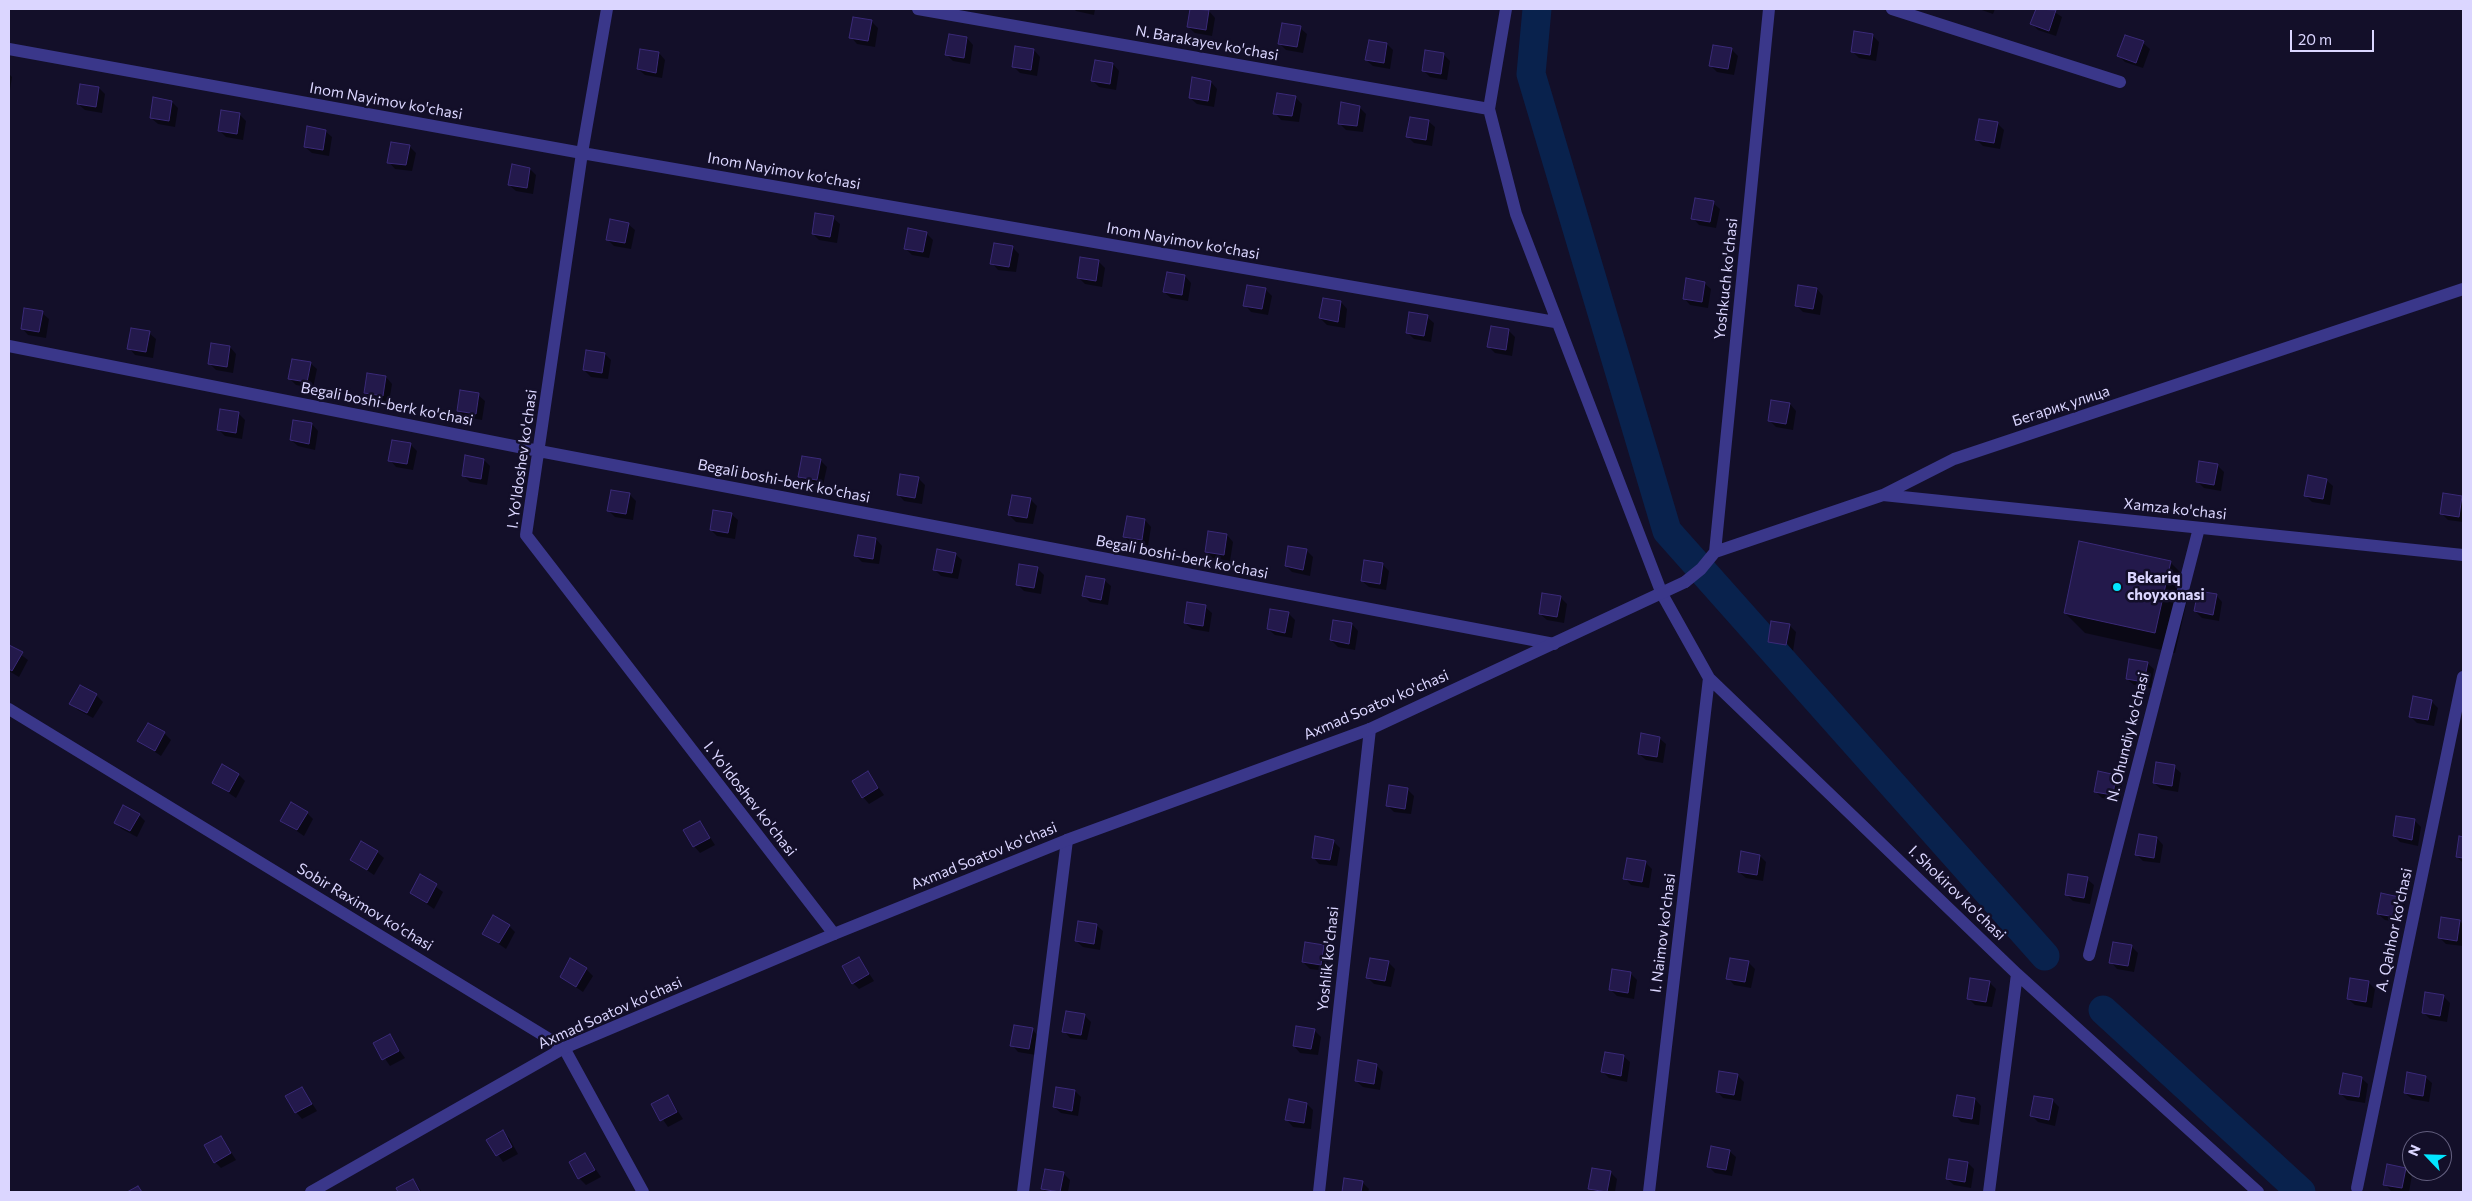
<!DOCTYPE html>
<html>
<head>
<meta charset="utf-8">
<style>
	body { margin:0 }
	#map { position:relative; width:2472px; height:1201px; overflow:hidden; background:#130f29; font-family:Commissioner,sans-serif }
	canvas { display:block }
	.frame { position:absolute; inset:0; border:10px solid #dbd6ff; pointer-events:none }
	.north { position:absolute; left:2402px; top:1131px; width:50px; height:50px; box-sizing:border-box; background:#130f29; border:1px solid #635f7f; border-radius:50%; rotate:294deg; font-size:14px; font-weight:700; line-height:20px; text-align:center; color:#dbd6ff }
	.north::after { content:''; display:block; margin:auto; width:18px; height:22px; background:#02e6ff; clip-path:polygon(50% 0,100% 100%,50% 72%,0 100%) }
	.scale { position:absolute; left:2290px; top:30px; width:84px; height:22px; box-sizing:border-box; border:2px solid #dbd6ff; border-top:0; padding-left:6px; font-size:15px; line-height:18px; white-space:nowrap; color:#dbd6ff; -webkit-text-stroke:4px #130f29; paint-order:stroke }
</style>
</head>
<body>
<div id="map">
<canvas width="2472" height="1201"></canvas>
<div class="frame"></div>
<div class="north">N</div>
<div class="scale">20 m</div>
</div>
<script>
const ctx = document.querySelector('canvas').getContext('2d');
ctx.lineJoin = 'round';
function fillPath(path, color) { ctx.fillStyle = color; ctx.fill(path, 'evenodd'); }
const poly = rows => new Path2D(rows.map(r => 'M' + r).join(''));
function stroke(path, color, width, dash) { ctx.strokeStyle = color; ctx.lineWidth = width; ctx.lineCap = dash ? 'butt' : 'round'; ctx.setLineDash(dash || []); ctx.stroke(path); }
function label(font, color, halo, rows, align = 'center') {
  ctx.font = font + ' Commissioner,sans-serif'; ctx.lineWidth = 5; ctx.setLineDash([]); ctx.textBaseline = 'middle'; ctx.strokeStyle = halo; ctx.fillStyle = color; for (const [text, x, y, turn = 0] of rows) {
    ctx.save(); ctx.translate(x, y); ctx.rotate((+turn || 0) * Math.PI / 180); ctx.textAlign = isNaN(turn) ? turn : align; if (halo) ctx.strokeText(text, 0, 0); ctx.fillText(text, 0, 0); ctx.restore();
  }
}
const shadow = poly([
	[1074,9,1095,9,1094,15,1076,11],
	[1192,9,1209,11,1215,18,1212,36,1195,33,1188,27],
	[1979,9,1995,9,1993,14],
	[2037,9,2050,9,2062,17,2056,36,2038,30,2032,24],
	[871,21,878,28,875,47,857,44,851,37],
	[1300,28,1307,34,1303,53,1286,50,1279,43],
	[1872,35,1879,42,1876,61,1859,58,1852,51],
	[967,38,973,45,970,64,953,61,946,54],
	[2143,43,2150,49,2143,68,2125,62,2119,56],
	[1387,44,1393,50,1390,69,1373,66,1366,60],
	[1731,49,1738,56,1734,75,1717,72,1710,65],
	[1034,50,1040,57,1037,76,1020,73,1013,66],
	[659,53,665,60,662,78,645,75,638,69],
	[1443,54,1450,61,1447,80,1430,77,1423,70],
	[1096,62,1113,64,1119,71,1116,90,1099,87,1092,80],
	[9,74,12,77,9,96],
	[1211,82,1217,89,1214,107,1197,104,1190,98],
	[99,88,105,94,102,113,85,110,78,104],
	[1295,97,1302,104,1299,122,1281,120,1275,113],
	[172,102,178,108,175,127,158,124,151,118],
	[1359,107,1366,114,1363,132,1346,130,1339,123],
	[239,114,246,121,243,140,226,137,219,130],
	[1428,121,1435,127,1432,146,1414,143,1408,137],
	[1997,123,2004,130,2000,149,1983,146,1976,139],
	[325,131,332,137,329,156,312,153,305,147],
	[409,146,416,153,412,171,395,169,389,162],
	[530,169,536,175,533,194,516,191,509,185],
	[1713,203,1720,209,1716,228,1699,225,1693,218],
	[833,218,840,224,837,243,819,240,813,234],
	[628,224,635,230,631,249,614,246,608,240],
	[926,233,933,240,929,258,912,255,906,249],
	[1012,247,1019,254,1016,272,998,270,992,263],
	[1098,261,1105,268,1102,287,1085,284,1078,277],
	[1185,276,1191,283,1188,301,1171,298,1164,292],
	[1704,283,1711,289,1708,308,1690,305,1684,298],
	[1265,289,1272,296,1268,315,1251,312,1245,305],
	[1817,289,1823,296,1820,315,1803,312,1796,305],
	[1324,299,1341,302,1347,309,1345,328,1327,325,1320,318],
	[42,313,49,319,46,338,28,335,22,328],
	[1427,317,1434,323,1431,342,1414,339,1407,332],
	[1509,331,1515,337,1512,356,1495,353,1488,346],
	[149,333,156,339,153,358,135,355,129,348],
	[230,347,236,354,233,373,216,370,209,363],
	[605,354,611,360,608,379,591,377,584,370],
	[310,363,317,369,313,388,296,385,290,379],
	[386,377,392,384,389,402,372,399,365,393],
	[478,395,485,401,482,420,465,417,458,411],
	[1790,404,1796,411,1793,430,1776,427,1769,420],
	[238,413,245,420,242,439,225,436,218,429],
	[312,424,318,431,315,450,298,446,291,440],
	[410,444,417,451,413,470,396,467,390,460],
	[484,460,490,466,487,485,470,482,464,476],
	[820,460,827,467,823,485,806,483,799,476],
	[2218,466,2224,472,2221,491,2204,488,2197,481],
	[918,478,925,485,922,504,904,501,898,494],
	[2326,480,2333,486,2330,505,2312,502,2306,496],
	[629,494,636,501,633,520,615,517,608,510],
	[2462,497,2463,522,2448,520,2441,513],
	[1030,499,1037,506,1033,524,1016,522,1009,515],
	[731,514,738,520,735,539,717,536,711,530],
	[1145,520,1151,527,1148,546,1131,543,1124,536],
	[1227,535,1233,542,1230,561,1213,558,1206,551],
	[876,539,882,546,879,564,862,562,855,555],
	[1306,550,1313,557,1310,576,1292,572,1286,566],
	[955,554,962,560,958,579,941,576,935,570],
	[2170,562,2191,583,2175,653,2085,633,2065,613],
	[1383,565,1389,571,1386,590,1369,587,1362,581],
	[1037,568,1044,575,1041,594,1024,591,1017,584],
	[1104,580,1111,586,1108,605,1090,602,1084,596],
	[2216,595,2222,602,2219,621,2202,618,2195,611],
	[1560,597,1567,604,1564,623,1547,620,1540,614],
	[1205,607,1212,613,1209,632,1192,629,1185,623],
	[1288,613,1295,620,1292,638,1275,635,1268,629],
	[1352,624,1358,631,1355,650,1338,647,1331,640],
	[1790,626,1796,632,1793,651,1776,648,1769,641],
	[9,646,28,660,19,677,9,671],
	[2147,663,2154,669,2151,688,2134,685,2127,679],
	[96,695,103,702,93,718,78,710,71,703],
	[2431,701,2438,708,2434,726,2417,723,2411,717],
	[164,733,171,740,161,756,139,741],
	[1659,738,1666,744,1663,763,1646,760,1639,754],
	[2174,767,2181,773,2178,792,2161,789,2154,783],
	[868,773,884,795,869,804,863,797],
	[239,775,245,781,236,798,214,783],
	[2116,776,2122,782,2120,801,2102,798,2096,792],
	[1407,789,1414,796,1411,814,1394,812,1387,805],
	[307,813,313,819,304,836,282,821],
	[139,815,145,821,137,837,122,829,115,823],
	[2414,820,2421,827,2418,846,2400,842,2394,836],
	[700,822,715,845,700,853,694,846],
	[2157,838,2163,845,2160,863,2143,861,2136,854],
	[2460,838,2463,838,2463,863,2457,857],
	[1333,841,1340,848,1337,866,1319,864,1313,857],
	[377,852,384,858,374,875,352,860],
	[1760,856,1766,862,1763,881,1746,878,1739,872],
	[1645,862,1652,869,1649,888,1631,885,1625,878],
	[421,876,443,892,434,909,411,893],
	[2087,879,2094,885,2090,904,2073,901,2067,895],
	[2382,895,2399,898,2405,905,2402,923,2385,920,2378,914],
	[2460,921,2463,925,2463,946,2446,944,2439,937],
	[1096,925,1103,931,1100,950,1083,947,1076,941],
	[509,926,515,932,506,949,483,933],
	[1323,946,1330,953,1327,971,1310,969,1303,962],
	[2131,946,2138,953,2134,972,2117,969,2111,962],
	[859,958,874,981,859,989,853,983],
	[1388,962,1395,969,1391,987,1374,984,1368,978],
	[1748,962,1755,969,1751,988,1734,985,1728,978],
	[586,969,593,976,583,992,561,977],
	[1631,974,1637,980,1634,999,1617,996,1611,990],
	[1989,982,1996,989,1992,1007,1975,1005,1968,998],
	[2369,983,2375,989,2372,1008,2355,1005,2348,999],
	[2443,996,2450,1003,2447,1022,2430,1019,2423,1012],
	[1084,1015,1091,1022,1087,1040,1070,1038,1064,1031],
	[1032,1029,1038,1036,1036,1055,1018,1052,1012,1045],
	[1314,1030,1321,1037,1318,1055,1300,1053,1294,1046],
	[389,1036,405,1058,390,1066,375,1044],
	[1623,1056,1630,1062,1627,1082,1609,1078,1603,1072],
	[1376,1065,1383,1072,1380,1090,1363,1087,1356,1081],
	[1737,1075,1744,1082,1741,1101,1723,1098,1717,1091],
	[2425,1077,2432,1083,2429,1102,2412,1099,2405,1093],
	[2361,1078,2368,1084,2365,1103,2347,1100,2341,1094],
	[302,1088,317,1111,302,1119,296,1112],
	[1075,1091,1081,1097,1078,1116,1061,1113,1054,1107],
	[668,1096,683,1119,668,1127,653,1105],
	[1975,1099,1981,1106,1979,1125,1961,1122,1955,1115],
	[2052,1100,2059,1107,2055,1126,2038,1122,2032,1116],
	[1307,1104,1313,1110,1311,1129,1293,1127,1287,1120],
	[503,1132,509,1138,518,1154,503,1162,488,1140],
	[221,1137,236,1160,221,1168,215,1162],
	[1729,1151,1736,1157,1732,1176,1715,1173,1709,1167],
	[585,1154,601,1177,586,1185,579,1178],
	[1968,1163,1974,1169,1971,1188,1954,1185,1947,1179],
	[2405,1169,2412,1175,2409,1192,2391,1191,2385,1184],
	[1610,1172,1617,1179,1615,1192,1594,1192,1590,1188],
	[1063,1173,1070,1180,1068,1192,1046,1192,1043,1189],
	[1345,1179,1362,1182,1369,1189,1368,1192,1343,1192],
	[413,1180,422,1192,400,1192,398,1188]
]);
const canal = poly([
	[1537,9,1531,74,1667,531,2045,956],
	[2103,1010,2301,1192]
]);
const building = poly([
	[1190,9,1209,10,1206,30,1187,27,1190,9],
	[2036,9,2056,10,2049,31,2030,24,2036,9],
	[853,17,872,20,868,41,849,38,853,17],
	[1282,23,1301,26,1297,47,1278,44,1282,23],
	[1854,31,1873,34,1870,55,1851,52,1854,31],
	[949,34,967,37,964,58,945,55,949,34],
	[2125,35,2144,41,2136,63,2117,56,2125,35],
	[1369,40,1387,43,1384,63,1365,60,1369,40],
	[1713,45,1732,48,1728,69,1709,66,1713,45],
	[1015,46,1034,49,1031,70,1012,67,1015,46],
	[640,49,659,52,656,73,637,69,640,49],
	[1425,50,1444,53,1441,74,1422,71,1425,50],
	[1095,60,1113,63,1110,84,1091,81,1095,60],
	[1192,77,1211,81,1208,101,1189,98,1192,77],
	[80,84,99,87,96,107,77,104,80,84],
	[1277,93,1296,96,1292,116,1273,114,1277,93],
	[153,97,172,101,169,121,150,118,153,97],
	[1341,102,1360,106,1357,126,1338,124,1341,102],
	[221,110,240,113,237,134,218,131,221,110],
	[1410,117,1429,120,1426,140,1406,137,1410,117],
	[1979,119,1998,122,1994,143,1975,140,1979,119],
	[307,126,326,130,323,150,304,147,307,126],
	[391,142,410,145,406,165,387,163,391,142],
	[512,164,530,168,527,188,508,185,512,164],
	[1695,198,1714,201,1710,222,1691,219,1695,198],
	[815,213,834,216,830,237,812,234,815,213],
	[610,219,629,223,625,243,606,240,610,219],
	[908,228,927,232,923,252,904,249,908,228],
	[994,243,1013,246,1009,267,990,264,994,243],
	[1080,257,1099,260,1096,281,1077,278,1080,257],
	[1167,272,1185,275,1182,295,1163,292,1167,272],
	[1686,278,1705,282,1702,302,1683,299,1686,278],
	[1247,285,1266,288,1262,309,1243,306,1247,285],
	[1798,285,1817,288,1813,309,1795,306,1798,285],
	[1323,298,1341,301,1338,322,1319,318,1323,298],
	[24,308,43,311,39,332,21,329,24,308],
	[1409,312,1428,315,1424,336,1406,333,1409,312],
	[1491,326,1509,329,1506,350,1487,347,1491,326],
	[131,328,150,331,146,352,127,349,131,328],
	[211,343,230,346,227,367,208,364,211,343],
	[586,350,605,353,602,373,583,370,586,350],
	[292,359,311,362,307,382,288,379,292,359],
	[367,373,386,376,383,396,364,393,367,373],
	[460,390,479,393,476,414,457,411,460,390],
	[1771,400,1790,403,1786,424,1768,421,1771,400],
	[220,409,239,412,236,433,217,430,220,409],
	[293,420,312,423,309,444,290,440,293,420],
	[392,440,411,443,407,464,388,461,392,440],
	[465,455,484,459,481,479,462,476,465,455],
	[802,456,821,459,817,480,798,477,802,456],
	[2199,461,2218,464,2214,485,2196,482,2199,461],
	[900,474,919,477,915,498,897,495,900,474],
	[2308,475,2327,479,2323,499,2304,496,2308,475],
	[611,490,630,493,626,514,607,511,611,490],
	[2443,493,2462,496,2459,517,2440,514,2443,493],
	[1012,495,1031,498,1027,518,1008,515,1012,495],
	[713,510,732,513,728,533,710,530,713,510],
	[1127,516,1145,519,1142,540,1123,537,1127,516],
	[1208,531,1227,534,1224,555,1205,552,1208,531],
	[858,535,876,538,873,559,854,556,858,535],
	[2079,541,2171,561,2155,633,2064,613,2079,541],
	[1288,546,1307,549,1303,570,1285,566,1288,546],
	[937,549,956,553,952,573,933,570,937,549],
	[1364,560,1383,563,1380,584,1361,581,1364,560],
	[1019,564,1038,567,1034,588,1016,585,1019,564],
	[1086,576,1105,579,1101,600,1082,596,1086,576],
	[2198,591,2217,594,2213,615,2194,611,2198,591],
	[1542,593,1561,596,1557,617,1539,614,1542,593],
	[1187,602,1206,605,1203,626,1184,623,1187,602],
	[1270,609,1289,612,1285,633,1267,629,1270,609],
	[1333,620,1352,623,1349,644,1330,640,1333,620],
	[1771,621,1790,624,1786,645,1768,642,1771,621],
	[9,645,23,652,12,671,9,669,9,645],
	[2129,659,2148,662,2144,682,2126,679,2129,659],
	[80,685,97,694,87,713,69,704,80,685],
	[2413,696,2432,700,2428,720,2409,717,2413,696],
	[148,723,165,732,155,751,137,741,148,723],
	[1641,733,1660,737,1657,757,1638,754,1641,733],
	[2156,762,2175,765,2172,786,2153,783,2156,762],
	[222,764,239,774,229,792,212,783,222,764],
	[868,771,878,788,862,798,852,781,868,771],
	[2098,771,2116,775,2113,795,2094,792,2098,771],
	[1389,785,1408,788,1405,809,1386,806,1389,785],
	[291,802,308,812,297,830,280,821,291,802],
	[123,805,140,814,130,831,114,823,123,805],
	[2396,816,2415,819,2412,840,2393,836,2396,816],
	[700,821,710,838,693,847,683,830,700,821],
	[2139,834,2157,837,2154,858,2135,855,2139,834],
	[1315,836,1334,840,1330,860,1312,858,1315,836],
	[2459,836,2463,837,2463,858,2456,857,2459,836],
	[361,841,378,851,367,870,350,860,361,841],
	[1741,851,1760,855,1757,875,1738,872,1741,851],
	[1627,858,1646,861,1642,882,1623,879,1627,858],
	[420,874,437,884,427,903,410,893,420,874],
	[2068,874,2088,877,2084,898,2065,895,2068,874],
	[2381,893,2399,897,2396,917,2377,914,2381,893],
	[493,915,510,925,499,943,482,934,493,915],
	[2441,917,2460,920,2457,941,2438,938,2441,917],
	[1078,921,1097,924,1094,944,1075,941,1078,921],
	[1305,942,1324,945,1321,965,1302,962,1305,942],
	[2113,942,2132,945,2128,966,2109,963,2113,942],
	[859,957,869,974,852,984,842,966,859,957],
	[570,958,587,968,576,987,560,977,570,958],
	[1370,958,1389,961,1385,981,1366,978,1370,958],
	[1730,958,1749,961,1745,982,1726,979,1730,958],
	[1612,969,1631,972,1628,993,1609,990,1612,969],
	[1970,978,1990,981,1986,1002,1967,999,1970,978],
	[2350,978,2369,981,2366,1002,2347,999,2350,978],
	[2425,992,2444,995,2440,1016,2422,1013,2425,992],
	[1066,1011,1085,1014,1081,1035,1062,1032,1066,1011],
	[1014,1025,1033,1028,1029,1049,1010,1046,1014,1025],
	[1296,1026,1315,1029,1311,1049,1293,1046,1296,1026],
	[390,1034,399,1051,382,1060,373,1043,390,1034],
	[1605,1052,1624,1055,1621,1076,1601,1072,1605,1052],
	[1358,1060,1377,1064,1374,1084,1355,1081,1358,1060],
	[1719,1071,1738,1074,1734,1095,1716,1092,1719,1071],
	[2407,1072,2426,1076,2423,1096,2404,1093,2407,1072],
	[2343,1073,2362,1077,2359,1097,2339,1094,2343,1073],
	[302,1087,312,1104,295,1113,285,1096,302,1087],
	[1056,1087,1075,1090,1072,1111,1053,1107,1056,1087],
	[668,1095,677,1112,660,1121,651,1104,668,1095],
	[1957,1095,1975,1098,1972,1119,1953,1116,1957,1095],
	[2034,1096,2053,1099,2049,1120,2030,1116,2034,1096],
	[1289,1099,1307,1103,1304,1123,1285,1120,1289,1099],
	[503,1130,512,1147,496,1156,486,1140,503,1130],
	[221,1136,231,1153,214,1163,204,1145,221,1136],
	[1711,1146,1730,1150,1726,1170,1707,1167,1711,1146],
	[585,1153,595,1170,578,1179,569,1162,585,1153],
	[1949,1159,1968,1162,1965,1182,1946,1179,1949,1159],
	[2387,1164,2406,1168,2402,1188,2383,1185,2387,1164],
	[1592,1168,1611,1171,1607,1192,1588,1189,1592,1168],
	[1045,1169,1064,1172,1060,1192,1041,1189,1045,1169],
	[1344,1178,1363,1181,1361,1192,1342,1192,1344,1178],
	[413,1179,420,1192,398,1192,396,1188,413,1179],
	[138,1186,142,1192,127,1192,138,1186]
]);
const minor = poly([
	[607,9,582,153,526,535,834,934],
	[918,9,1489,109],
	[1506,9,1489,109,1516,214,1662,594,1709,678,2017,974,2258,1192],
	[1892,9,2120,82],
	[9,49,582,153,1555,322],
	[9,346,539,451,1554,644],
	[1883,495,2463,555],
	[1715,552,1769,9],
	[1685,582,1701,569,1715,552,1883,495,1954,459,2463,289],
	[9,709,564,1048,643,1192],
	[2089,955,2199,528],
	[2357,1188,2463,677],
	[1023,1192,1067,840],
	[1319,1192,1370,729],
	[1649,1192,1709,678],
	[1989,1192,2017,974]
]);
const tertiary = poly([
	[311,1192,564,1048,834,934,1067,840,1370,729,1685,582]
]);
const markers = [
	[2117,587,5,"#02e6ff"]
];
const streetNames = [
	["N. Barakayev ko'chasi",1207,43,10],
	["Inom Nayimov ko'chasi",386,101,10],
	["Inom Nayimov ko'chasi",784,171,10],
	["Inom Nayimov ko'chasi",1183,241,10],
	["Yoshkuch ko'chasi",1726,279,-84],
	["Begali boshi-berk ko'chasi",387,404,11],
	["Бегариқ улица",2061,406,-18],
	["I. Yo'ldoshev ko'chasi",522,459,-82],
	["Begali boshi-berk ko'chasi",784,481,11],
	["Xamza ko'chasi",2175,509,6],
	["Begali boshi-berk ko'chasi",1182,557,11],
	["Axmad Soatov ko'chasi",1376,705,-23],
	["N. Ohundiy ko'chasi",2128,737,-76],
	["I. Yo'ldoshev ko'chasi",750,799,52],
	["Axmad Soatov ko'chasi",984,856,-22],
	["I. Shokirov ko'chasi",1957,893,44],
	["Sobir Raximov ko'chasi",365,907,31],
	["A. Qahhor ko'chasi",2394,930,-78],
	["I. Naimov ko'chasi",1663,933,-83],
	["Yoshlik ko'chasi",1328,959,-84],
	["Axmad Soatov ko'chasi",610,1013,-24]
];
const poiNames = [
	["Bekariq",2127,578],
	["choyxonasi",2127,595]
];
fillPath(shadow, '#0007');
stroke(canal, '#09224d', 29);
fillPath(building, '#23194b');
stroke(building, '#3a2a78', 1);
stroke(minor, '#3a378a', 12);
stroke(tertiary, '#3a378a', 12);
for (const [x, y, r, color] of markers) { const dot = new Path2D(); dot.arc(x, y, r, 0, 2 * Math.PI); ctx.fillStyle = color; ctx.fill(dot); stroke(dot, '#130f29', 2); }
label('15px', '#dbd6ff', '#130f29', streetNames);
label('bold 15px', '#dbd6ff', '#130f29', poiNames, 'left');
</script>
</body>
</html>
